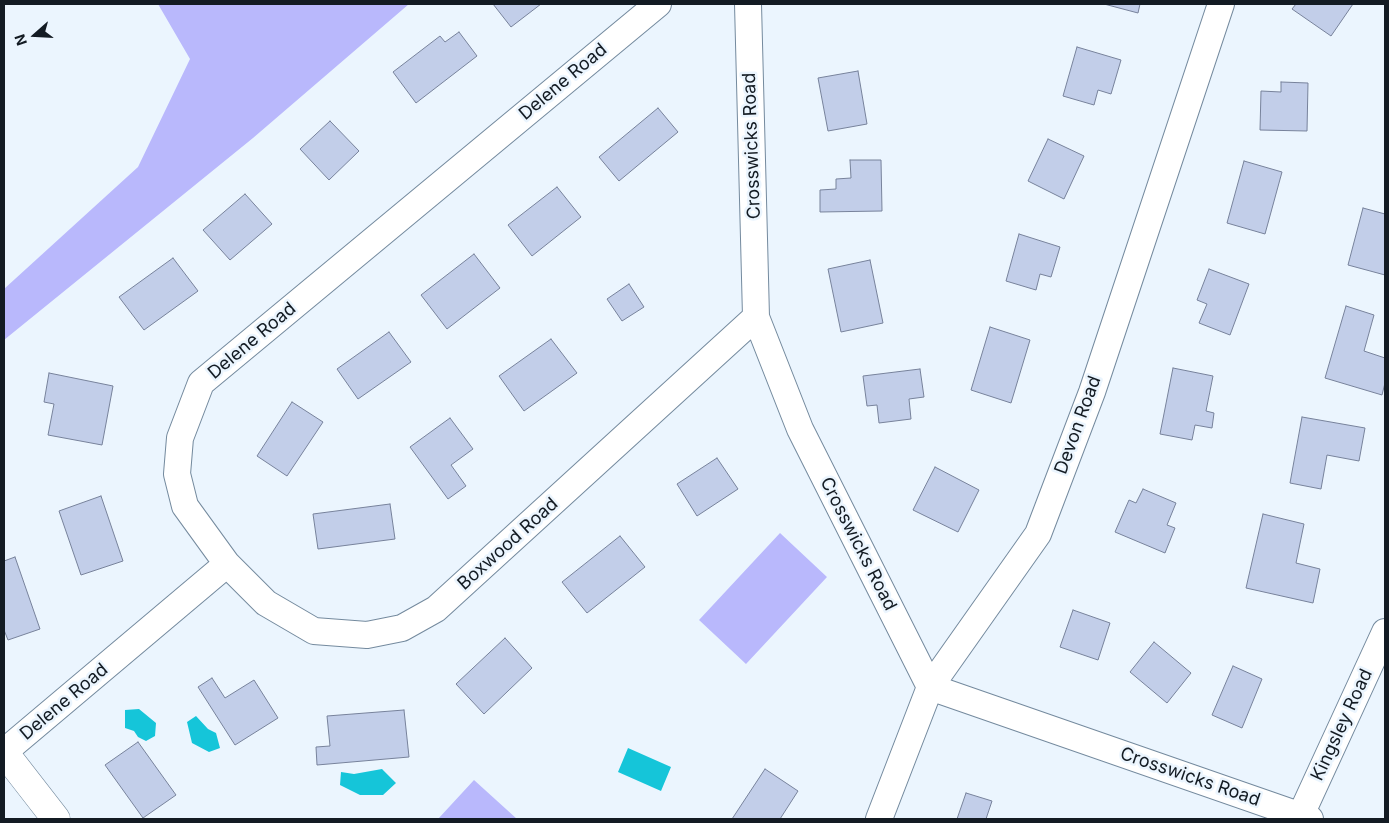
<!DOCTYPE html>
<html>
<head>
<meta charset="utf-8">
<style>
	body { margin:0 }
	#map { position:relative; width:1389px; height:823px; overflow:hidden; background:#ebf5fe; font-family:Inter,sans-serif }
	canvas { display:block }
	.frame { position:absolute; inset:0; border:5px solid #131b23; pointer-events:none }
	.north { position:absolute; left:10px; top:10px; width:50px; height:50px; -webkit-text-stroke:4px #ebf5fe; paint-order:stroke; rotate:251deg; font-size:14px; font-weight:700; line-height:20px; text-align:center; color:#131b23 }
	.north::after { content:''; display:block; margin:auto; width:18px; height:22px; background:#131b23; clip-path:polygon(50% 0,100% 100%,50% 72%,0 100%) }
</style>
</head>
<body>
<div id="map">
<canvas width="1389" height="823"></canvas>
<div class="frame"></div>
<div class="north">N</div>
</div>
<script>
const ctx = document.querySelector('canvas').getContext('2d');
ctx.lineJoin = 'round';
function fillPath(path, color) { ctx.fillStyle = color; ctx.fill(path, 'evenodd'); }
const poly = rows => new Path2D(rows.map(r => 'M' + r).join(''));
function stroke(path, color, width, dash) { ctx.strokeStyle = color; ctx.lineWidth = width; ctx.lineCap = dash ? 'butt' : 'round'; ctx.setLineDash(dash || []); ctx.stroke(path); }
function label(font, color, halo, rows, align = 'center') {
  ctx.font = font + ' Inter,sans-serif'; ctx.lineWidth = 5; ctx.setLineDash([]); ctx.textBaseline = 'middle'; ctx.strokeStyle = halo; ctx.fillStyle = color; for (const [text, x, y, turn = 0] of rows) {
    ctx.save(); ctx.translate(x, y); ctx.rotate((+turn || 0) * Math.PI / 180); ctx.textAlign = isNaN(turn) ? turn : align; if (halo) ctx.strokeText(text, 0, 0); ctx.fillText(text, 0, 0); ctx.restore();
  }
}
const green = poly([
	[158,4,409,4,253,138,4,340,4,289,138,167,190,59],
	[780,533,827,577,746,664,699,620],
	[474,780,517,819,438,819]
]);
const water = poly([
	[139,709,156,723,155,736,146,741,138,737,134,731,125,728,125,710],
	[196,716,208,729,216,733,220,748,209,752,192,743,187,722],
	[628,748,671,767,661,791,618,772],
	[382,769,396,783,383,795,360,795,340,785,341,772,354,774]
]);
const building = poly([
	[493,4,541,4,511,27,493,4],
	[1104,4,1140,4,1138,13,1104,4],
	[1296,4,1353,4,1331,36,1292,9,1296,4],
	[459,32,477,56,416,103,393,72,440,36,445,42,459,32],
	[1077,47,1121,60,1111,94,1098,90,1094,105,1063,96,1077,47],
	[858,71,867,124,828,131,818,78,858,71],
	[1281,82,1308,83,1307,131,1260,130,1261,91,1281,92,1281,82],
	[658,108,678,132,619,181,599,157,658,108],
	[330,121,359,151,329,180,300,149,330,121],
	[1048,139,1084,156,1064,199,1028,181,1048,139],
	[850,160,881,160,882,211,820,212,820,190,836,189,836,179,851,178,850,160],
	[1244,161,1282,172,1265,234,1227,223,1244,161],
	[557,187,581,217,532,256,508,225,557,187],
	[245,194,272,224,230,260,203,230,245,194],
	[1363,208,1385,214,1385,275,1348,265,1363,208],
	[1019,234,1060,247,1051,277,1040,274,1036,290,1006,281,1019,234],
	[474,254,500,288,447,329,421,295,474,254],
	[173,258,198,291,144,330,119,297,173,258],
	[870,260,883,323,841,332,828,269,870,260],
	[1209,269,1249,284,1230,335,1199,323,1207,304,1197,300,1209,269],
	[629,284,644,307,622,321,607,299,629,284],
	[1346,306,1374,315,1364,351,1385,358,1385,383,1382,395,1325,378,1346,306],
	[990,327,1030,340,1011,403,971,390,990,327],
	[389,332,411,362,358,399,337,369,389,332],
	[551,339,577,373,524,411,499,376,551,339],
	[1173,368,1213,376,1206,411,1214,413,1212,428,1195,425,1192,440,1160,434,1173,368],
	[920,369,924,397,909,399,911,419,879,423,877,405,867,406,863,376,920,369],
	[49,373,113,386,102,445,48,435,54,404,44,402,49,373],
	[292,402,323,422,287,476,257,456,292,402],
	[1302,417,1365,428,1359,461,1327,455,1321,489,1290,483,1302,417],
	[450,418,473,449,451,465,466,486,448,499,410,447,450,418],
	[717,458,738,489,697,516,677,484,717,458],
	[935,467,979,490,958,532,913,510,935,467],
	[1143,489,1176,503,1167,525,1175,528,1165,553,1115,532,1129,500,1136,503,1143,489],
	[101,496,123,561,81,575,59,511,101,496],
	[390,504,395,539,318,549,313,514,390,504],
	[1263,514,1304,524,1296,563,1320,569,1313,603,1246,588,1263,514],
	[620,536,645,567,587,613,562,582,620,536],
	[15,557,40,629,8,640,4,630,4,561,15,557],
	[1073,610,1110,623,1098,660,1060,647,1073,610],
	[505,638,532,668,484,714,456,684,505,638],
	[1154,642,1191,673,1167,703,1130,672,1154,642],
	[1233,666,1262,679,1242,728,1212,715,1233,666],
	[212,678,225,698,254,680,278,718,235,745,198,687,212,678],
	[404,710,409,757,317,765,316,747,330,746,327,716,404,710],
	[138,742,176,795,143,818,105,765,138,742],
	[765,769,798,791,780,819,732,819,765,769],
	[966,793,992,801,986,819,957,819,966,793]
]);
const minor = poly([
	[748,4,756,317,800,429,930,687,1310,819],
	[227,564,266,603,314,631,367,635,402,628,436,609,756,317],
	[4,752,227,564,185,506,177,474,180,438,201,383,658,4],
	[879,819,930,687,1038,534,1092,392,1221,4],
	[1299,819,1385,632]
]);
const tertiary = poly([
	[4,752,56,819]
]);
const streetNames = [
	["Delene Road",563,82,-40],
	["Crosswicks Road",752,146,-92],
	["Delene Road",252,341,-40],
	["Devon Road",1078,425,-70],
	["Boxwood Road",508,544,-42],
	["Crosswicks Road",858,544,63],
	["Delene Road",64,702,-40],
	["Kingsley Road",1342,725,-65],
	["Crosswicks Road",1190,777,19]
];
fillPath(green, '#b9b8fc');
fillPath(water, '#15c5d9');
fillPath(building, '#c2cee9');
stroke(building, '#77829b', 1);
stroke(minor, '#748a9e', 28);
stroke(tertiary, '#748a9e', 29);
stroke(minor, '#fff', 26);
stroke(tertiary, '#fff', 28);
label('18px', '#131b23', '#ebf5fe', streetNames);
</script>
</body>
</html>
